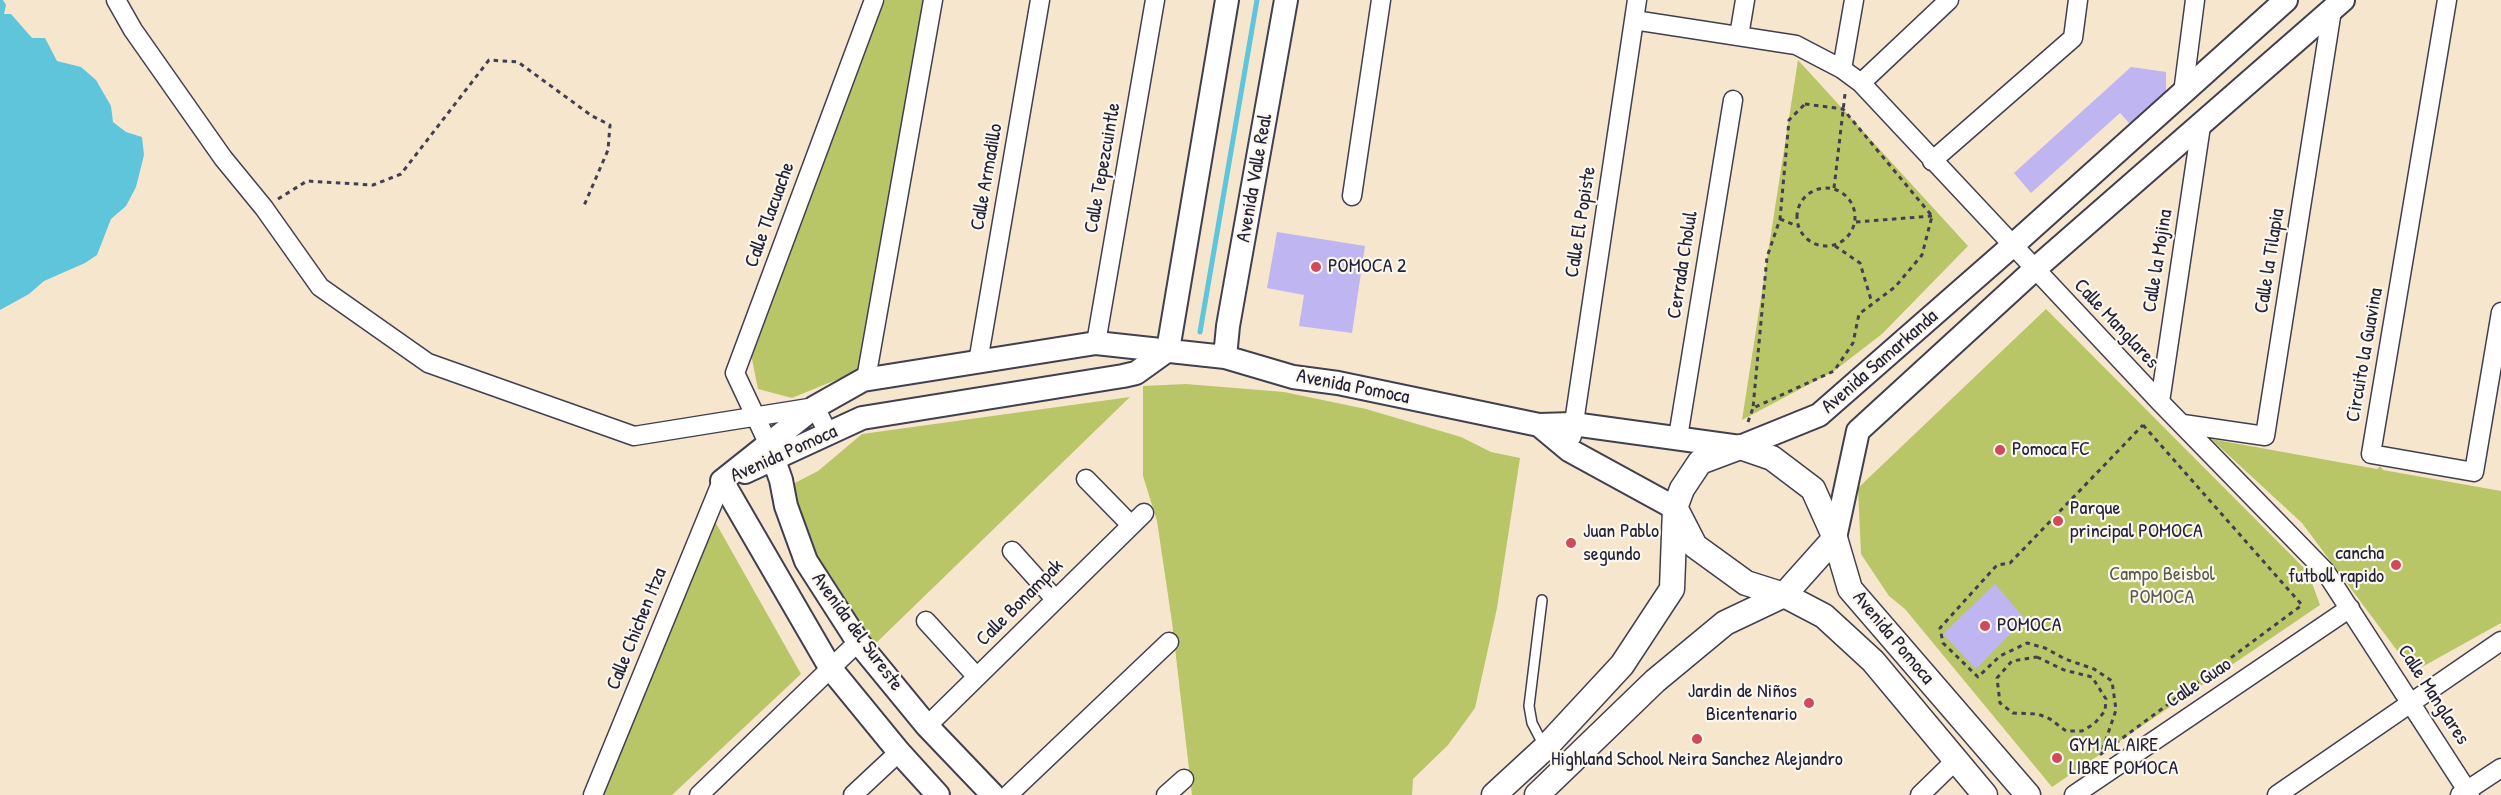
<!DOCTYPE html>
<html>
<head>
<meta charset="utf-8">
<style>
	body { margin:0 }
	canvas { display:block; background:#f5e6cd }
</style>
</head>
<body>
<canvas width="2501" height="795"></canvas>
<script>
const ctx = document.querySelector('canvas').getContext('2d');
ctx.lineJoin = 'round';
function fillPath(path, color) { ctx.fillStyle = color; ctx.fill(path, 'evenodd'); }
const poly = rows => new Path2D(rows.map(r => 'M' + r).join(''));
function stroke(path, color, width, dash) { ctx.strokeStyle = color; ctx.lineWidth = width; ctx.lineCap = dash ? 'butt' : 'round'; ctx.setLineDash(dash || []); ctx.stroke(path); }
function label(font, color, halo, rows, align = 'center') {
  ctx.font = font + ' "Patrick Hand",sans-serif'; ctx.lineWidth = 4.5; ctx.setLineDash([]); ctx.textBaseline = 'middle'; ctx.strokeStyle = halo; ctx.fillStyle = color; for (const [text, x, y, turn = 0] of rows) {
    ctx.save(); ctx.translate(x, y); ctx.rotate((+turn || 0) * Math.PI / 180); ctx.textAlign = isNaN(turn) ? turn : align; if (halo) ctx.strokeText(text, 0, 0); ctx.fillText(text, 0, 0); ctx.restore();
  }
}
const green = poly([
	[885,0,923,0,860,370,792,398,758,389,750,349],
	[1798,60,1968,246,1882,334,1834,371,1742,420],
	[2046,309,2308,572,2320,605,2052,787,1905,609,1889,596,1861,554,1858,488],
	[1186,384,1284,392,1366,409,1461,437,1491,452,1520,458,1497,608,1475,708,1448,745,1413,779,1412,795,1192,795,1172,622,1157,521,1143,476,1143,386],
	[1130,397,875,644,808,561,787,487,818,471,862,434],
	[2211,439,2377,469,2380,466,2383,470,2501,491,2501,623,2413,672,2302,523],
	[713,518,801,674,672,795,602,795]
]);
const water = poly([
	[0,0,3,0,6,5,4,14,11,14,32,38,45,38,57,61,81,67,96,80,111,106,113,122,126,132,142,137,144,155,136,187,126,206,111,219,97,255,85,263,44,281,29,294,0,310]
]);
const stream = poly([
	[1200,332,1257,0]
]);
const building = poly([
	[2131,67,2166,72,2166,93,2130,124,2120,113,2031,193,2014,173],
	[1277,232,1365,246,1352,333,1299,326,1304,295,1267,288],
	[1995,584,2025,619,1976,669,1943,634]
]);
const path = poly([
	[1805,104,1843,109,1932,216,1922,255,1895,287,1859,314,1853,343,1834,371,1753,408,1767,257,1780,219,1789,120,1805,104],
	[1834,188,1845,94],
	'1797 217a29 29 0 1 1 58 0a29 29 0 1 1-58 0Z',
	[278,199,307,181,373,185,401,174,489,60,518,62,592,116,610,125,608,150,583,208],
	[1780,219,1797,226],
	[1856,222,1932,216],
	[1835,246,1860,263,1872,303],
	[1748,422,1753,408],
	[2143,425,2302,605,2101,754,2116,710,2112,681,2094,669,2065,659,2045,648,2027,643,2000,656,1978,677,1943,643,1940,628,1997,565,2010,563,2143,425],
	[2037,657,2064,670,2092,677,2106,699,2105,711,2094,724,2082,731,2066,731,2050,719,2038,714,2013,713,2000,703,1997,678,2012,661,2037,657]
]);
const service = poly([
	[1542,600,1529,706,1532,723,1544,746]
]);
const minor = poly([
	[116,0,133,30,223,158,264,208,320,287,428,363,634,436,815,407,829,435],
	[2447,0,2371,454,2474,472,2501,312],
	[1634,20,1796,45,1842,69,1861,83,2160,402,2325,571,2470,795],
	[1739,36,1745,0],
	[1842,69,1854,0],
	[1861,83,1949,0],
	[2183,93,2195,0],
	[1932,161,2073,38,2078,0],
	[1352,196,1381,0],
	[1096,343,1155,0],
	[978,362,1040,0],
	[866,379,933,0],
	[2160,402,2201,126],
	[2183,424,2265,436,2332,10],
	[1572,436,1637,0],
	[1678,437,1733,100],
	[768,443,735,373,874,0],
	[1086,479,1131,525],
	[1012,551,1055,599],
	[926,621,977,677],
	[927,726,1144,513],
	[593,795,722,481],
	[699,795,858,642],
	[853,795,899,752],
	[1008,795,1169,642],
	[1166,795,1184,779],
	[1920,795,1956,760],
	[2074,795,2350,608],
	[2277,795,2501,641],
	[2460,795,2501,768]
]);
const tertiary = poly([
	[1168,350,1227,0],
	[1225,357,1228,326,1286,0],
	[1539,425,1569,450,1675,508],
	[769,446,781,480,786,506,806,561,858,642,927,726,993,795],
	[745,472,862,418,1123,376,1136,373,1168,350],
	[722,481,815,407,863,380,1096,343,1225,357,1293,377,1338,383,1539,425,1573,424,1740,447,1819,415,2012,246,2286,0],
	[722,481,831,669,899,752,938,795],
	[1835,538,1858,431,2035,269,2343,0]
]);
const secondary = poly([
	[1677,511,1695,546,1746,583,1784,595,1824,616,1873,661,1985,795],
	[1494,795,1545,748,1622,665,1672,589,1675,508,1682,489,1700,462,1740,447,1772,458,1813,489,1835,538,1850,589,2028,795],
	[1537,795,1655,681,1725,623,1784,595,1835,538]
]);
const markers = [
	[1316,267,6,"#d1495b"],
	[2000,450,6,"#d1495b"],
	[2058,521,6,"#d1495b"],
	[1571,543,6,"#d1495b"],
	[2396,565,6,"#d1495b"],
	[1985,626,6,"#d1495b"],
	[1809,703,6,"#d1495b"],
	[1697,739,6,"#d1495b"],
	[2057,758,6,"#d1495b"]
];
const streetNames = [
	["Calle Tepezcuintle",1103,168,-80],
	["Calle Armadillo",987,177,-80],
	["Avenida Valle Real",1255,178,-80],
	["Calle Tlacuache",770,215,-70],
	["Calle El Popiste",1581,222,-81],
	["Calle la Mojina",2158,261,-81],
	["Calle la Tilapia",2270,261,-81],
	["Cerrada Cholul",1683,265,-81],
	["Calle Manglares",2116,324,47],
	["Circuito la Guavina",2365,355,-80],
	["Avenida Samarkanda",1880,362,-41],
	["Avenida Pomoca",1353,387,11],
	["Avenida Pomoca",784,454,-24],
	["Calle Bonampak",1020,603,-45],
	["Calle Chichen Itza",637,629,-68],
	["Avenida del Sureste",857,632,54],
	["Avenida Pomoca",1893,638,50],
	["Calle Guao",2199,683,-34],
	["Calle Manglares",2433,695,57]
];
const poiNames = [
	["POMOCA 2",1328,267],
	["Pomoca FC",2012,450],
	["Parque",2070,509],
	["principal POMOCA",2070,532],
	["Juan Pablo",1583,532],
	["segundo",1583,555],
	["cancha",2384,554,"right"],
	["futboll rapido",2384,577,"right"],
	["POMOCA",1997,626],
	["Jardin de Niños",1797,692,"right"],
	["Bicentenario",1797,715,"right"],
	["GYM AL AIRE",2069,746],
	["LIBRE POMOCA",2069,769],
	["Highland School Neira Sanchez Alejandro",1697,760,"center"]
];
const parkNames = [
	["Campo Beisbol",2162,575],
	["POMOCA",2162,598]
];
fillPath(green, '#b9c668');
fillPath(water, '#5ec5db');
stroke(stream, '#5ec5db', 5);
fillPath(building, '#bfb5f1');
stroke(service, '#423f51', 12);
stroke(minor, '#423f51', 21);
stroke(tertiary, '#423f51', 26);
stroke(secondary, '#423f51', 27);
stroke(path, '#423f51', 3, [4.5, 4.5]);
stroke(service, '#fff', 9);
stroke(minor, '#fff', 18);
stroke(tertiary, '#fff', 22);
stroke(secondary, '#fff', 24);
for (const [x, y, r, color] of markers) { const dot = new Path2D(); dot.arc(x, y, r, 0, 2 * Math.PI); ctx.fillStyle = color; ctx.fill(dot); stroke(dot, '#fbf7ec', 2); }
label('20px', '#22223b', '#fbf7ec', streetNames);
label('20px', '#22223b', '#fbf7ec', poiNames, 'left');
label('20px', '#575b4b', '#fbf7ec', parkNames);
</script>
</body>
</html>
